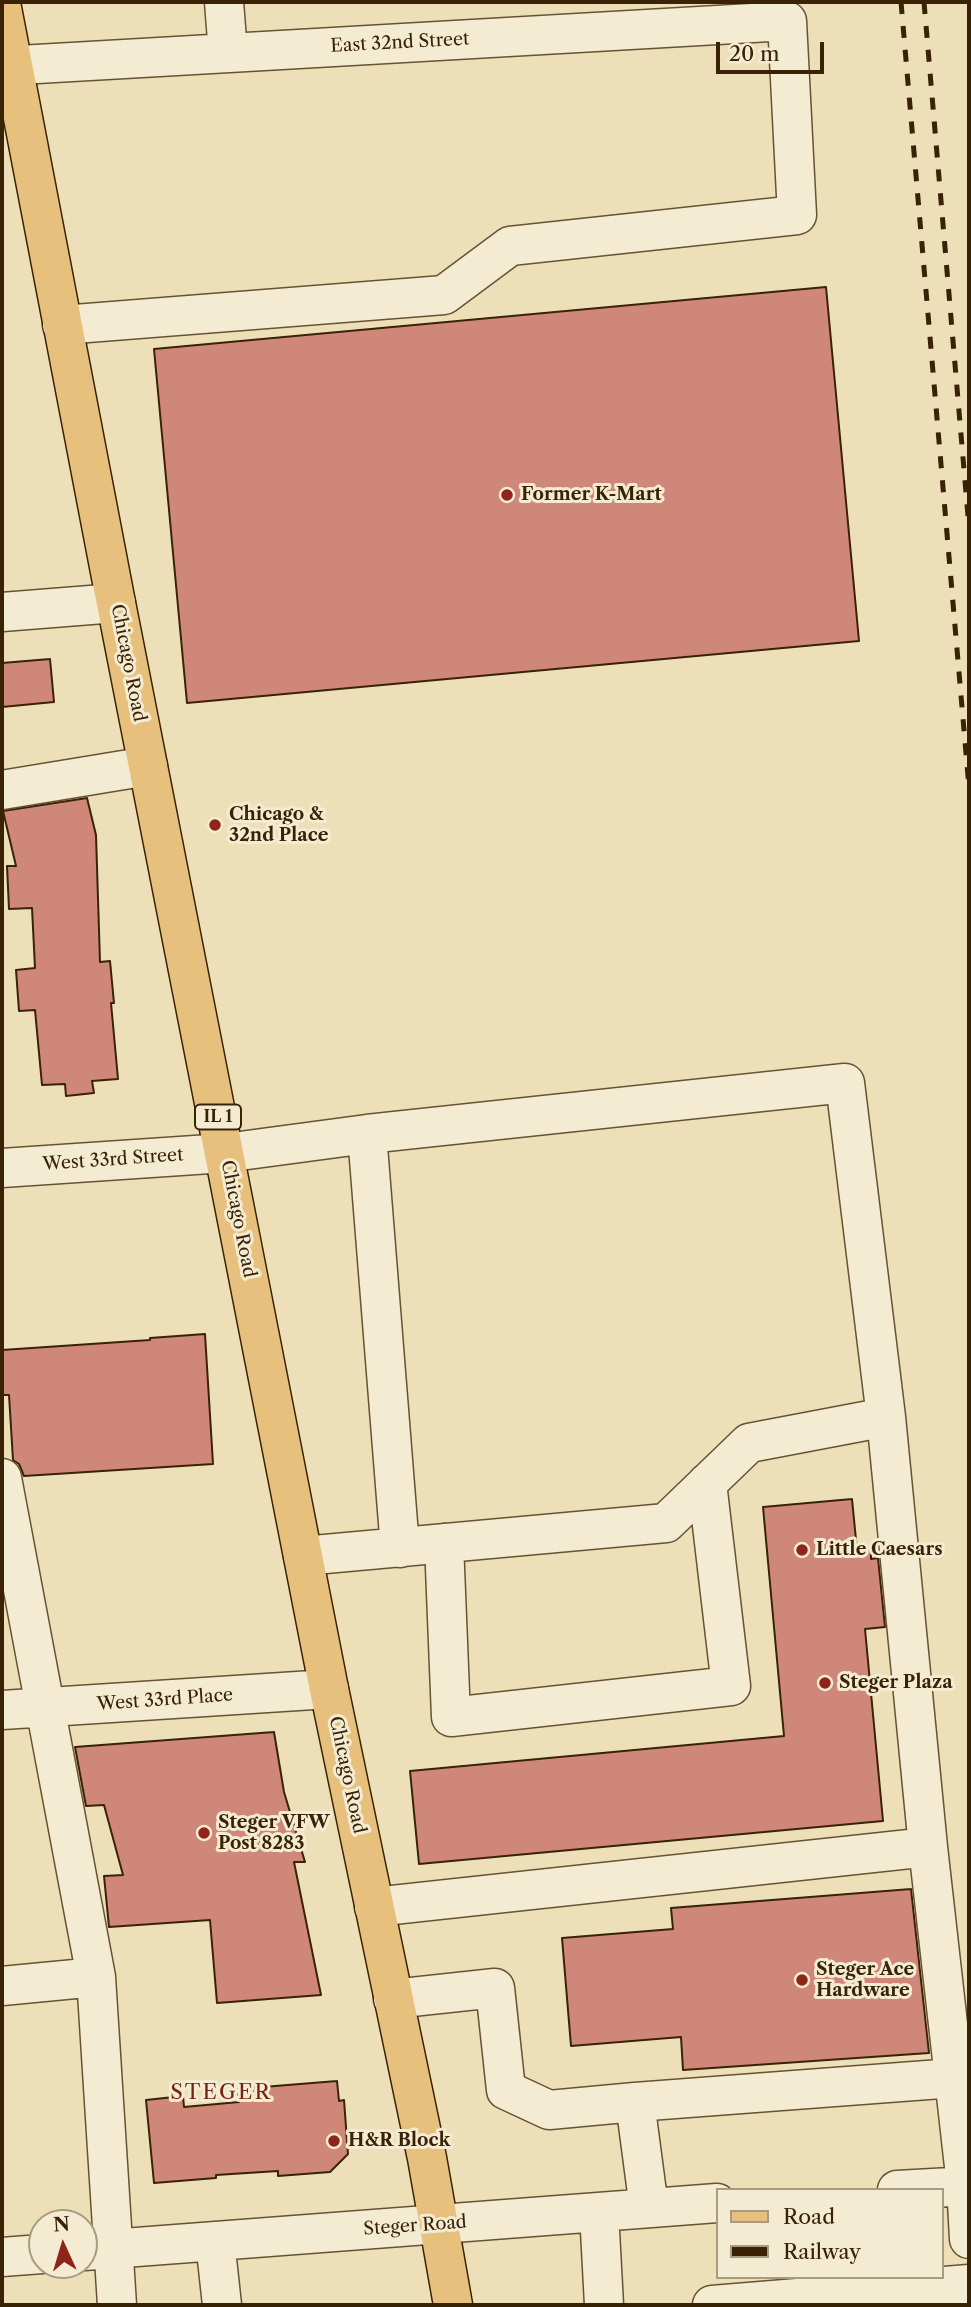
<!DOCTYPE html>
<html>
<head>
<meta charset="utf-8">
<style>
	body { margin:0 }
	#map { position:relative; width:971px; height:2307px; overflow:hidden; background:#ede0b9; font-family:"Libre Caslon Text",serif }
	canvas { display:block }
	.frame { position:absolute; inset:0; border:4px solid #3a2207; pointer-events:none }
	.legend { position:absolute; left:716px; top:2188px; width:228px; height:91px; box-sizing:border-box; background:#f3ebd2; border:2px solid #a99b81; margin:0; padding:9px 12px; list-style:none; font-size:21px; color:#3a2207 }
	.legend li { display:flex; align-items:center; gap:14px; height:35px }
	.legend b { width:35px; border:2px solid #a99b81 }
	.north { position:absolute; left:28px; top:2209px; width:70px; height:70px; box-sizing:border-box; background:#f3ebd2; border:2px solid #a99b81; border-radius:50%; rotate:356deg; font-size:19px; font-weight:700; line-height:28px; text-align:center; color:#3a2207 }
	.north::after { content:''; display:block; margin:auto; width:24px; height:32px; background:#8f2418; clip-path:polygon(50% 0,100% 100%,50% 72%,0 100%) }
	.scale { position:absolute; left:716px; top:42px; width:108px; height:32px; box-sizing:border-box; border:4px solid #3a2207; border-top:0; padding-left:9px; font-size:21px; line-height:24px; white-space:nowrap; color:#3a2207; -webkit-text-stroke:5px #f3ebd2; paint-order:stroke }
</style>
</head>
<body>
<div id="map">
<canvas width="971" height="2307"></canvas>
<div class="frame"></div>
<ul class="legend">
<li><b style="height:9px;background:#e6c07c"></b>Road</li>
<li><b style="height:9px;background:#3a2207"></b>Railway</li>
</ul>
<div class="north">N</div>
<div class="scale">20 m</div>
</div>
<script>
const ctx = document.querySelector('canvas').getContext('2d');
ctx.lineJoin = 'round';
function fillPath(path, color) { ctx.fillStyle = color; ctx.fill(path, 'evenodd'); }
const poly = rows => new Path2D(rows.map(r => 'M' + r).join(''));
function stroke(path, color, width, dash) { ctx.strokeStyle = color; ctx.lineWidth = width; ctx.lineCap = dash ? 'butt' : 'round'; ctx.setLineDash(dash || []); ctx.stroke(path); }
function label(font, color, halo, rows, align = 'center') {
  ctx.font = font + ' "Libre Caslon Text",serif'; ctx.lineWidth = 6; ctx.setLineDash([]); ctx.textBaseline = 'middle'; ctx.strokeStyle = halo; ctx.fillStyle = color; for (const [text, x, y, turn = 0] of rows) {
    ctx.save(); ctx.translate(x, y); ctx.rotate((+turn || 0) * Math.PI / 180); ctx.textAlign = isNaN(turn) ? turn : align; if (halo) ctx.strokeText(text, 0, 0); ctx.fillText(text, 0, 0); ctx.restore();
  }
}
const building = poly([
	[826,287,859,641,187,703,154,349,826,287],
	[50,659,54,702,2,707,2,663,50,659],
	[87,798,96,835,100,962,110,961,114,1003,111,1003,118,1079,92,1081,94,1093,66,1096,65,1084,42,1085,35,1010,19,1011,16,970,35,968,32,908,9,909,7,866,16,866,3,811,87,798],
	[205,1334,213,1464,24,1476,19,1464,13,1460,9,1395,2,1395,2,1350,150,1340,150,1338,205,1334],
	[852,1499,857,1550,871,1548,871,1559,878,1558,885,1627,865,1629,883,1821,419,1864,410,1771,784,1736,763,1507,852,1499],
	[274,1732,284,1792,305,1862,294,1862,321,1995,217,2003,210,1920,109,1927,104,1876,123,1875,104,1805,86,1806,75,1747,274,1732],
	[911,1889,929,2053,683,2070,681,2037,571,2046,562,1938,673,1929,671,1908,911,1889],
	[337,2081,339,2101,344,2100,348,2154,330,2172,278,2176,278,2171,216,2175,216,2178,154,2183,146,2100,183,2096,184,2107,239,2102,238,2089,337,2081]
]);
const minor = poly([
	[224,2,228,53],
	[2,66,787,21,797,215,510,246,444,295,62,325],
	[2,612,116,603],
	[2,790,148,766],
	[367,1134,400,1548],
	[2,1168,225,1153,367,1134,845,1083,886,1417,928,1847,966,2184,969,2239],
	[2,1478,96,1977,117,2305],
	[444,1543,451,1717,731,1686,707,1483],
	[303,1556,666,1523,749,1443,886,1417],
	[2,1710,329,1689],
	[374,1907,928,1847],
	[2,1986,96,1977],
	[393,1999,495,1988,506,2090,549,2110,635,2102,649,2208],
	[635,2102,954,2078],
	[897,2190,969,2186],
	[599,2212,604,2305],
	[215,2241,222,2305],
	[84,2251,717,2203],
	[2,2257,42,2254],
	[712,2305,969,2284]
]);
const major = poly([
	[2,8,116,603,329,1689,427,2158,453,2305]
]);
const rail = poly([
	[901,2,969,788],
	[924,2,969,528]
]);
const markers = [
	[507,495,7,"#8f2418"],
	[215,825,7,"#8f2418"],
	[802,1550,7,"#8f2418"],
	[825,1683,7,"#8f2418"],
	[204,1833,7,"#8f2418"],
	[802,1980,7,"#8f2418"],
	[334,2141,7,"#8f2418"]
];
const shields = [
	[218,1117,46]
];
const shieldNames = [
	["IL 1",218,1117]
];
const streetNames = [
	["East 32nd Street",400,43,-3],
	["Chicago Road",128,663,79],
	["West 33rd Street",113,1160,-4],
	["Chicago Road",238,1219,79],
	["West 33rd Place",165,1700,-4],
	["Chicago Road",347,1775,78],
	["Steger Road",415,2226,-4]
];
const poiNames = [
	["Former K-Mart",521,495],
	["Chicago &",229,815],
	["32nd Place",229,836],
	["Little Caesars",816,1550],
	["Steger Plaza",839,1683],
	["Steger VFW",218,1823],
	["Post 8283",218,1844],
	["Steger Ace",816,1970],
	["Hardware",816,1991],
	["H&R Block",348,2141]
];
const quarterNames = [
	["STEGER",221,2093]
];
fillPath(building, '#cf877a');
stroke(building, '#3a2207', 2);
stroke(minor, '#675234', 41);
stroke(major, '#3a2207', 41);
stroke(minor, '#f3ebd2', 38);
stroke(major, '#e6c07c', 38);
stroke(rail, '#3a2207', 5, [12, 12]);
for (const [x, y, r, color] of markers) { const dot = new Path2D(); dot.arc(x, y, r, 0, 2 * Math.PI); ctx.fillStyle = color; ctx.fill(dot); stroke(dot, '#f3ebd2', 2.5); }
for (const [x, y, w] of shields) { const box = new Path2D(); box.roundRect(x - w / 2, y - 12.5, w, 25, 5); ctx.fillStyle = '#f3ebd2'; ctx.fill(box); stroke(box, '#3a2207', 2); }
label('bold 16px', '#3a2207', null, shieldNames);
label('18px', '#3a2207', '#f3ebd2', streetNames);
label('bold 18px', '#3a2207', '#f3ebd2', poiNames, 'left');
ctx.letterSpacing = '2px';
label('21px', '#7a1f14', '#f3ebd2', quarterNames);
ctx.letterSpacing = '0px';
</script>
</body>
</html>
